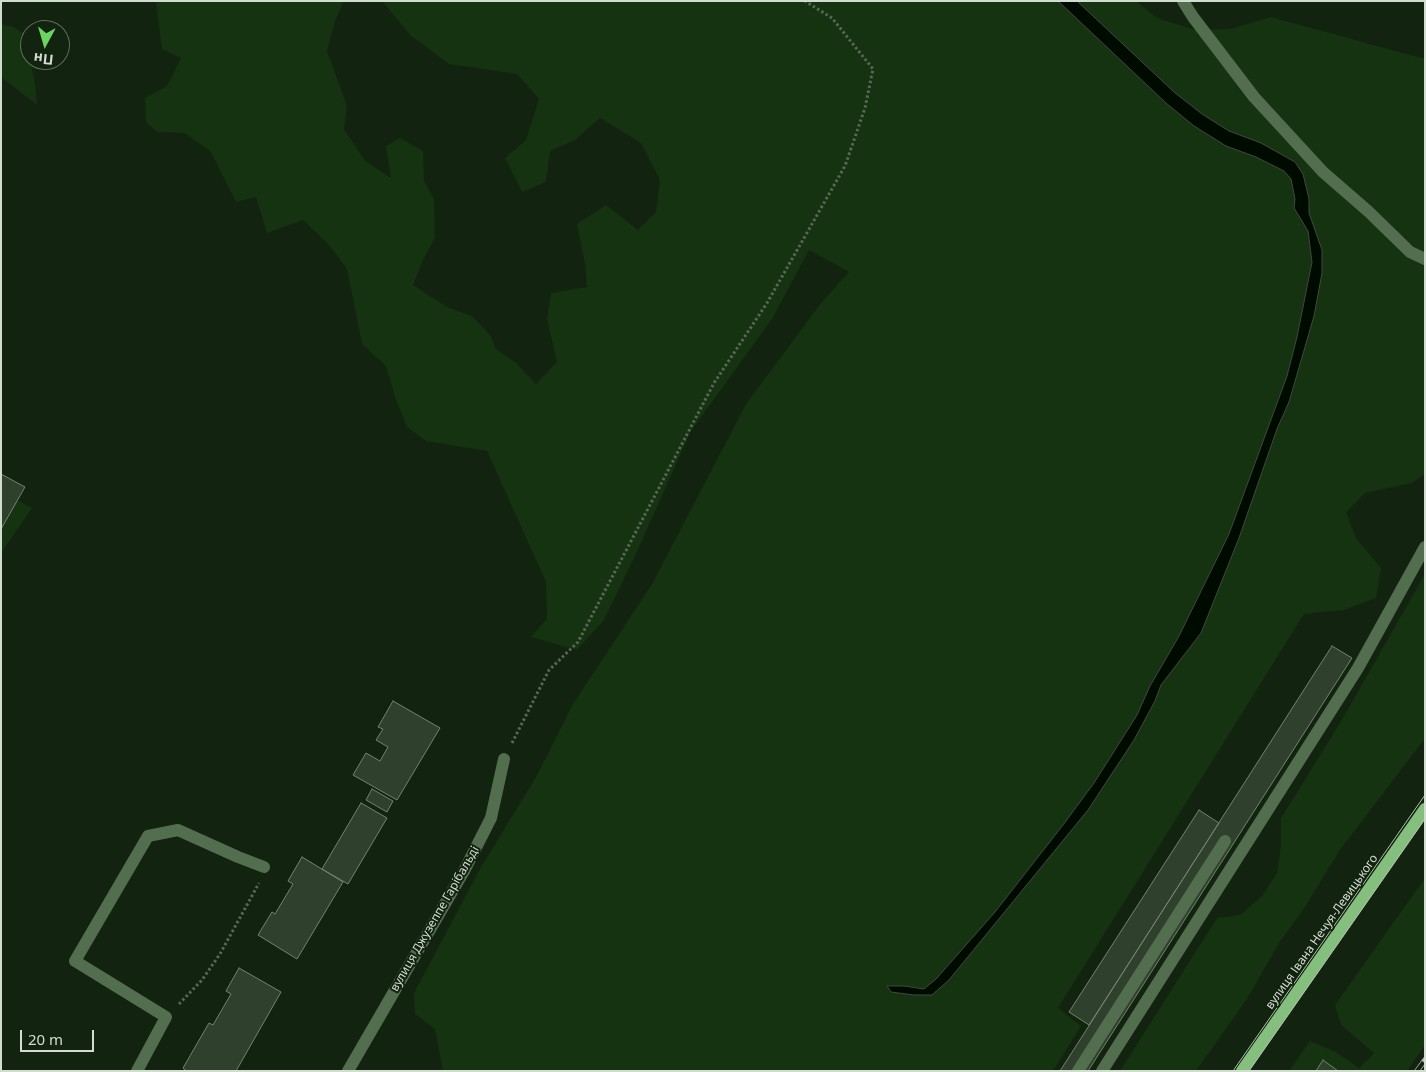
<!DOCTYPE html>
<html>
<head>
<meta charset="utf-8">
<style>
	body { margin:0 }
	#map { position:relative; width:1426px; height:1072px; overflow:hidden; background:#122310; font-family:"Noto Sans",sans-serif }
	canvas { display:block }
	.frame { position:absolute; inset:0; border:2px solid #d2dcd0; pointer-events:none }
	.north { position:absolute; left:20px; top:20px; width:50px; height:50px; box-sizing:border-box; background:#122310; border:1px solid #5f6d5d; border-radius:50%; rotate:186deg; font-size:14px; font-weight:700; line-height:20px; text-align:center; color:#d2dcd0 }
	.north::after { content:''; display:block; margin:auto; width:18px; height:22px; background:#6dd361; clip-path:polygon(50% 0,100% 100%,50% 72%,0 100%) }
	.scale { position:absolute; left:20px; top:1030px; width:74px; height:22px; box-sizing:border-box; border:2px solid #d2dcd0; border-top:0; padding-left:6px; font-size:15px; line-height:18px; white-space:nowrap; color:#d2dcd0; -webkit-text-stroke:4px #122310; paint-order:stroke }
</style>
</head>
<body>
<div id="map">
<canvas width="1426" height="1072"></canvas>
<div class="frame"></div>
<div class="north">Пн</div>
<div class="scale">20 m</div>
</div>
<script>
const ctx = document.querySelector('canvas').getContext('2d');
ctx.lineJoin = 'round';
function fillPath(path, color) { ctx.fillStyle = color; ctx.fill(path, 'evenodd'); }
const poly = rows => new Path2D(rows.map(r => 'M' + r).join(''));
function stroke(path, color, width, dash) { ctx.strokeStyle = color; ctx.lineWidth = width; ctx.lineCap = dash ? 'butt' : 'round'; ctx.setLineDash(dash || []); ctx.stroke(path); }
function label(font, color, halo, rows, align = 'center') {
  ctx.font = font + ' "Noto Sans",sans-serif'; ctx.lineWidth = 4; ctx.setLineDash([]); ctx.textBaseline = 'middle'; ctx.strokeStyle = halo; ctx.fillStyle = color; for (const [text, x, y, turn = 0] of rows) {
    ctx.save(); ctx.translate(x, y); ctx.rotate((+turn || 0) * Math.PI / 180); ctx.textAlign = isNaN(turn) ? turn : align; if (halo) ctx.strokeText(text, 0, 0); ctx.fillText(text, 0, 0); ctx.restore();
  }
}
const green = poly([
	[158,1,344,1,335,21,327,51,347,106,344,129,365,161,391,178,386,146,400,138,423,151,424,181,434,199,435,238,423,260,413,285,447,307,472,316,491,336,495,348,516,363,536,384,557,362,547,319,551,293,587,287,585,264,577,224,606,205,638,230,656,212,660,180,641,143,600,118,575,140,550,151,546,182,522,192,505,158,526,140,539,99,517,74,449,64,410,35,382,1,1136,1,1157,18,1196,30,1230,29,1271,17,1425,59,1425,474,1412,483,1365,493,1346,512,1356,538,1381,568,1376,598,1344,610,1304,614,1058,1008,1081,1026,1053,1071,443,1071,435,1029,415,1014,414,993,481,867,536,777,573,704,652,584,746,404,821,303,849,272,809,250,772,319,691,431,635,556,604,620,577,650,531,637,547,619,546,582,487,451,426,441,407,427,395,397,386,366,362,344,347,269,329,245,303,220,267,233,256,197,236,202,211,152,185,133,157,132,146,122,145,98,167,86,181,58,162,49,156,3],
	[1,24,14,27,30,38,30,60,35,83,37,105,1,77],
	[1,491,32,508,1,553],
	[1425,574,1425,738,1423,741,1340,850,1303,910,1279,943,1247,999,1196,1071,1120,1071,1217,918,1240,915,1262,896,1277,873,1281,845,1281,818,1340,723],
	[1425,878,1425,1045,1407,1071,1289,1071,1310,1041,1336,1052,1359,1068,1374,1053,1341,1025,1335,1005]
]);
const water = poly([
	[1058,1,1077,1,1174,92,1202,114,1229,131,1261,143,1295,162,1303,174,1309,199,1309,213,1322,250,1322,273,1314,316,1289,402,1277,429,1239,538,1201,633,1161,685,1155,701,1134,740,1088,810,949,980,932,995,914,995,891,992,887,986,904,986,924,989,936,979,995,912,1063,825,1094,783,1137,715,1150,686,1179,636,1229,534,1287,376,1297,337,1312,262,1308,231,1294,208,1295,199,1291,179,1284,171,1256,157,1226,146,1194,126,1166,103,1058,1]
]);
const building = poly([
	[1,474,25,487,1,529,1,474],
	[1332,646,1352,658,1088,1071,1060,1071,1332,646],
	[393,701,440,728,397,800,353,775,366,753,380,761,388,747,376,740,383,729,378,727,393,701],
	[372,789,393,801,387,812,366,800,372,789],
	[361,803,387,818,348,884,322,869,361,803],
	[1199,810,1219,823,1089,1025,1069,1012,1199,810],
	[302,857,343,882,297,959,258,935,272,912,275,914,293,884,288,881,302,857],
	[239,968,281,992,236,1071,186,1071,183,1068,209,1023,213,1025,231,994,226,991,239,968],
	[1323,1060,1338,1071,1316,1071,1323,1060]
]);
const path = poly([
	[512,743,549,670,578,642,714,383,767,303,845,166,865,108,873,69,832,18,805,1],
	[179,1004,202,980,220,954,259,883]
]);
const minor = poly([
	[1183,1,1193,17,1254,97,1323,172,1369,212,1410,252,1425,259],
	[137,1071,166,1017,75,961,148,836,178,830,238,857,264,867],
	[348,1071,464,871,491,818,504,759],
	[1078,1071,1225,841],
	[1102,1071,1358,668,1425,547]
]);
const major = poly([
	[1242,1071,1425,809]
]);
const tram = poly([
	[1233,1071,1425,795],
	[1249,1071,1425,819]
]);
const rail = poly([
	[1417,1071,1425,1060]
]);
const streetNames = [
	["вулиця Джузеппе Гарібальді",435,919,-60],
	["вулиця Івана Нечуя-Левицького",1322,932,-55]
];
fillPath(green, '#153211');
fillPath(water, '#000b00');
stroke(water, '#3f4a3e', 1);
fillPath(building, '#2f402c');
stroke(building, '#71856e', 1);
stroke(path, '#586756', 3, [2.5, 2.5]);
stroke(minor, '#526e4e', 12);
stroke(major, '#85bf7d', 12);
stroke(tram, '#b3beb1', 1);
stroke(rail, '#b3beb1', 5.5);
stroke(rail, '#122310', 4, [11]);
label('12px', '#d2dcd0', '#122310', streetNames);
</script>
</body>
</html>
